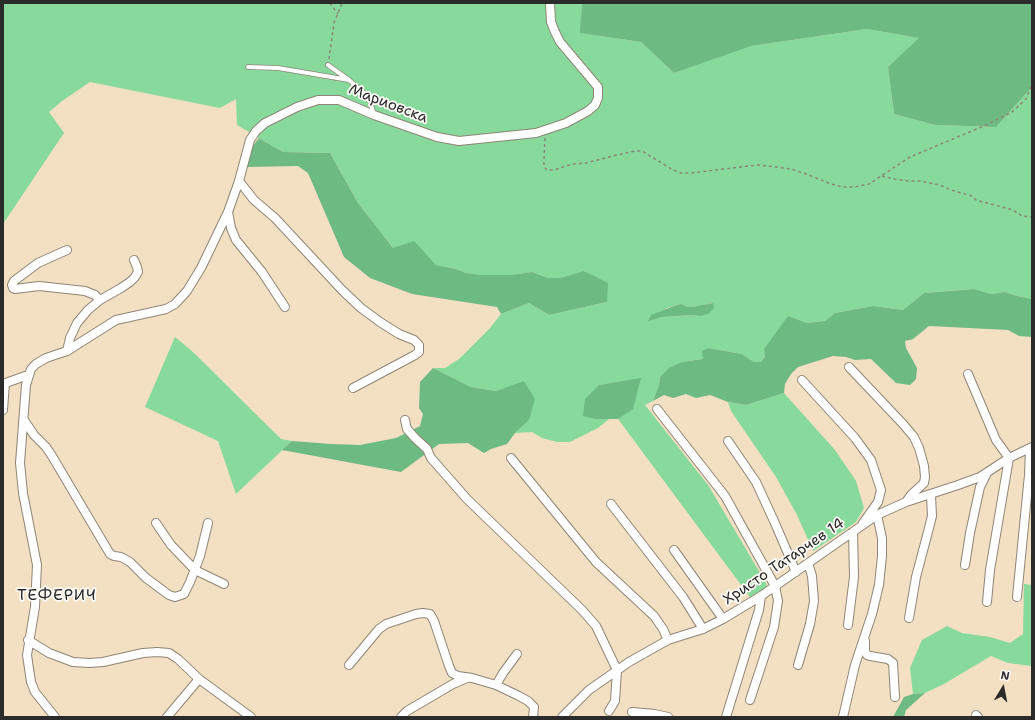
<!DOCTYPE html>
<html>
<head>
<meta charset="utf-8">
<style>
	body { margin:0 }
	#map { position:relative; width:1035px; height:720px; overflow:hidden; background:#f3dfc2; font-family:"Shantell Sans",sans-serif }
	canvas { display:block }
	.frame { position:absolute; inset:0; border:4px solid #2b2b2b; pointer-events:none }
	.north { position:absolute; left:983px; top:668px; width:40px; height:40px; -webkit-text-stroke:3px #fdfcf7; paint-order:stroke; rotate:10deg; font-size:11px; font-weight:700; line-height:16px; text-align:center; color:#2b2b2b }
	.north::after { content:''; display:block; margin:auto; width:14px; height:18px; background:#2b2b2b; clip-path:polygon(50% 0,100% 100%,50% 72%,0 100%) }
</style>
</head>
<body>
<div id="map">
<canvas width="1035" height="720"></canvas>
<div class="frame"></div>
<div class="north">N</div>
</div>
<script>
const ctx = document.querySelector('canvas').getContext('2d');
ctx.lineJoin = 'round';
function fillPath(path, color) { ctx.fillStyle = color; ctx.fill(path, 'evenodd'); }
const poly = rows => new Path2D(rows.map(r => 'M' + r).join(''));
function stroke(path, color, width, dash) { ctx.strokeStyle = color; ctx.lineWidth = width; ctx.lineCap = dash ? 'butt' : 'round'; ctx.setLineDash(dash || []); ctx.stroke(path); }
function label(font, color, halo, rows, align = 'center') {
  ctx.font = font + ' "Shantell Sans",sans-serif'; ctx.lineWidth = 3.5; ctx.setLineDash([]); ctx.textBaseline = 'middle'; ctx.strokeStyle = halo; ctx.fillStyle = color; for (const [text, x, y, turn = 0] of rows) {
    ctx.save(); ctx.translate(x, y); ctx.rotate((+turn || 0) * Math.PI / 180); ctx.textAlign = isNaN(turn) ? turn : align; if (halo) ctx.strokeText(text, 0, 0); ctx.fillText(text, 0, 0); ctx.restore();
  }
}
const green = poly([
	[3,3,582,3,581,33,641,42,674,73,718,57,736,49,751,46,867,29,920,38,888,67,894,114,935,125,996,127,1032,87,1032,299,1017,296,1005,292,991,294,974,289,958,290,924,293,903,310,873,306,835,313,825,321,807,323,788,316,761,362,754,362,742,354,708,348,703,359,682,362,660,377,659,385,653,401,645,405,708,485,766,583,767,587,750,597,618,419,629,411,620,382,599,385,596,419,609,419,598,428,570,442,557,442,542,438,532,432,515,433,529,420,524,382,496,391,471,387,433,368,445,368,459,359,490,328,501,314,529,303,549,315,607,302,585,271,560,278,548,278,532,272,509,275,482,275,466,273,456,269,436,265,393,248,358,203,330,153,283,152,237,125,236,99,220,108,90,82,62,101,49,112,64,133,3,224],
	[713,303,704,314,700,316,691,315,662,317,648,320,667,308,681,304,688,307,692,307],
	[175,337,193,352,281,439,292,441,236,494,218,441,145,407],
	[784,393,835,450,856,481,864,508,856,522,813,551,797,515,776,477,731,411,728,402,746,405],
	[1024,584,1032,585,1032,666,1008,663,991,656,944,684,925,693,913,694,910,668,922,640,947,626,962,633,990,637,1010,643,1023,634]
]);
const forest = poly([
	[582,3,1032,3,1032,87,996,127,935,125,894,114,888,67,919,38,867,29,751,46,674,73,641,42,580,33],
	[259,138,283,152,330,153,358,203,393,248,414,241,436,265,456,269,466,273,482,275,509,275,532,272,548,278,560,278,584,271,608,283,607,302,549,315,529,303,501,314,497,307,412,294,370,278,344,257,308,173,298,166,247,167,251,150,255,143],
	[974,289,991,294,1005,292,1017,296,1032,299,1032,337,1019,336,1008,330,929,326,913,339,905,341,906,348,917,368,916,379,910,385,896,383,871,359,855,360,846,357,833,356,798,367,791,374,785,384,784,393,746,405,728,402,710,395,696,398,686,394,673,398,664,395,653,401,659,385,660,377,669,368,682,362,703,359,702,351,708,348,742,354,754,362,761,362,765,356,764,349,788,316,807,323,825,321,835,313,873,306,903,310,924,293],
	[713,303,714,308,708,314,700,316,691,315,662,317,648,321,651,315,674,306,681,304,688,307,692,307],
	[433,368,471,387,496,391,524,381,535,399,529,420,515,433,507,444,491,449,484,453,468,443,439,444,401,472,282,450,292,441,331,444,360,445,396,438,420,426,423,414,419,408,420,382],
	[641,378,633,409,618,419,596,419,583,416,585,399,599,385],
	[925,693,906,710,904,717,893,717,904,697,913,694]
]);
const path = poly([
	[330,3,338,14],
	[329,59,334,23,342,3],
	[545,138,544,161,544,167,547,170,554,170,572,164,586,163,617,155,635,151,642,151,673,170,681,173,691,173,757,165,776,167,791,169,806,174,831,184,842,187,854,187,869,184,910,157,986,125,1012,112,1026,99,1032,84],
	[882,176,893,179,909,181,920,181,940,185,951,190,972,196,976,200,1013,210,1022,216,1032,217]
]);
const lane = poly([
	[328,65,349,80,363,92,370,101,374,115],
	[248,67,278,68,349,80]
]);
const street = poly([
	[239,181,254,200,275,218,342,290,361,308,380,322,399,334,414,340,419,345,419,352,415,355,353,388],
	[228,212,231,228,236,240,262,272,285,307],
	[67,250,38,263,14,281,12,285,13,288,15,289,39,286,85,291,95,295,100,300,88,310,77,323,70,338,67,351],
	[100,300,121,288,130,282,135,277,138,272,137,267,134,260],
	[849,367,903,424,914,437,919,448,924,466,925,477,924,483,911,495,906,502],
	[968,374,996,440,1009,458,990,570,987,602],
	[802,380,855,438,871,460,881,490,878,502,863,523],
	[3,384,28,375],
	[657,409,725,496,775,586,778,601,774,627,750,700],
	[3,410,5,383],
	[24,420,34,435,46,447,52,456,110,554,114,556,121,557,130,562,146,578,169,595,175,597,184,594,190,582,200,556,208,523],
	[405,420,407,429,415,438,427,449,431,458,467,499,582,610,596,626,617,670,615,701,609,711],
	[728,441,756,482,774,521,796,572],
	[511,458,596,562,654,616,663,629,668,640],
	[611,504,683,597,703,629],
	[156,523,171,545,195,570,224,584],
	[674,550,723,619],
	[965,565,970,533,980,487,987,473],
	[1017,597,1029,475,1030,449],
	[909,618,916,577,929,528,932,516,931,495],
	[848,625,854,577,853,532],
	[28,640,49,653,73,662,90,663,103,662,143,653,157,652,169,653,178,659,199,679,251,717],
	[865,641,865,651,867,655,870,656,888,659,893,663,895,697],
	[349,665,379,629,386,624,416,614,423,613,430,614,434,621,449,666,452,673,458,676,472,678,496,685,519,696,528,701,534,707,533,717],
	[798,665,810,624,814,601,812,576,808,563],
	[496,685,503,673,517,654],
	[632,712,655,714,668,717],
	[976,715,978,717],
	[55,717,35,692,31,682,27,655,35,607,37,565,23,493,20,463,26,385,31,369,36,364,46,358,67,351,116,320,166,309,175,304,187,291,201,268,228,212,239,181,250,140,256,131,265,123,297,107,318,100,339,100,374,115,437,137,459,141,536,133,566,123,588,111,595,105,598,98,598,87,560,42,555,32,551,22,550,3],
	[167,717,199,679],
	[401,717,407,711,453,684,467,678],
	[562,717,589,690,629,662,668,640,703,629,723,619,761,596,877,515,906,502,958,485,980,477,1009,458,1032,447],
	[726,717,759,610,761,596],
	[843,717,855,665,872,614,879,585,882,556,882,538,877,515]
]);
const streetNames = [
	["Мариовска",388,104,21],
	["Христо Татарчев 14",784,562,-34]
];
const neighbourhoodNames = [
	["ТЕФЕРИЧ",57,596]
];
fillPath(green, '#87da9b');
fillPath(forest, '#6dba83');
stroke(lane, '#8f8576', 5.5);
stroke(street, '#8f8576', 10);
stroke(path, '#8f8576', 1.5, [3, 3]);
stroke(lane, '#fff', 4);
stroke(street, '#fff', 8);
label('15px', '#2b2b2b', '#fdfcf7', streetNames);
ctx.letterSpacing = '1px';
label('16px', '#2b2b2b', '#fdfcf7', neighbourhoodNames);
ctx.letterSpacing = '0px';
</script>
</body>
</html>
